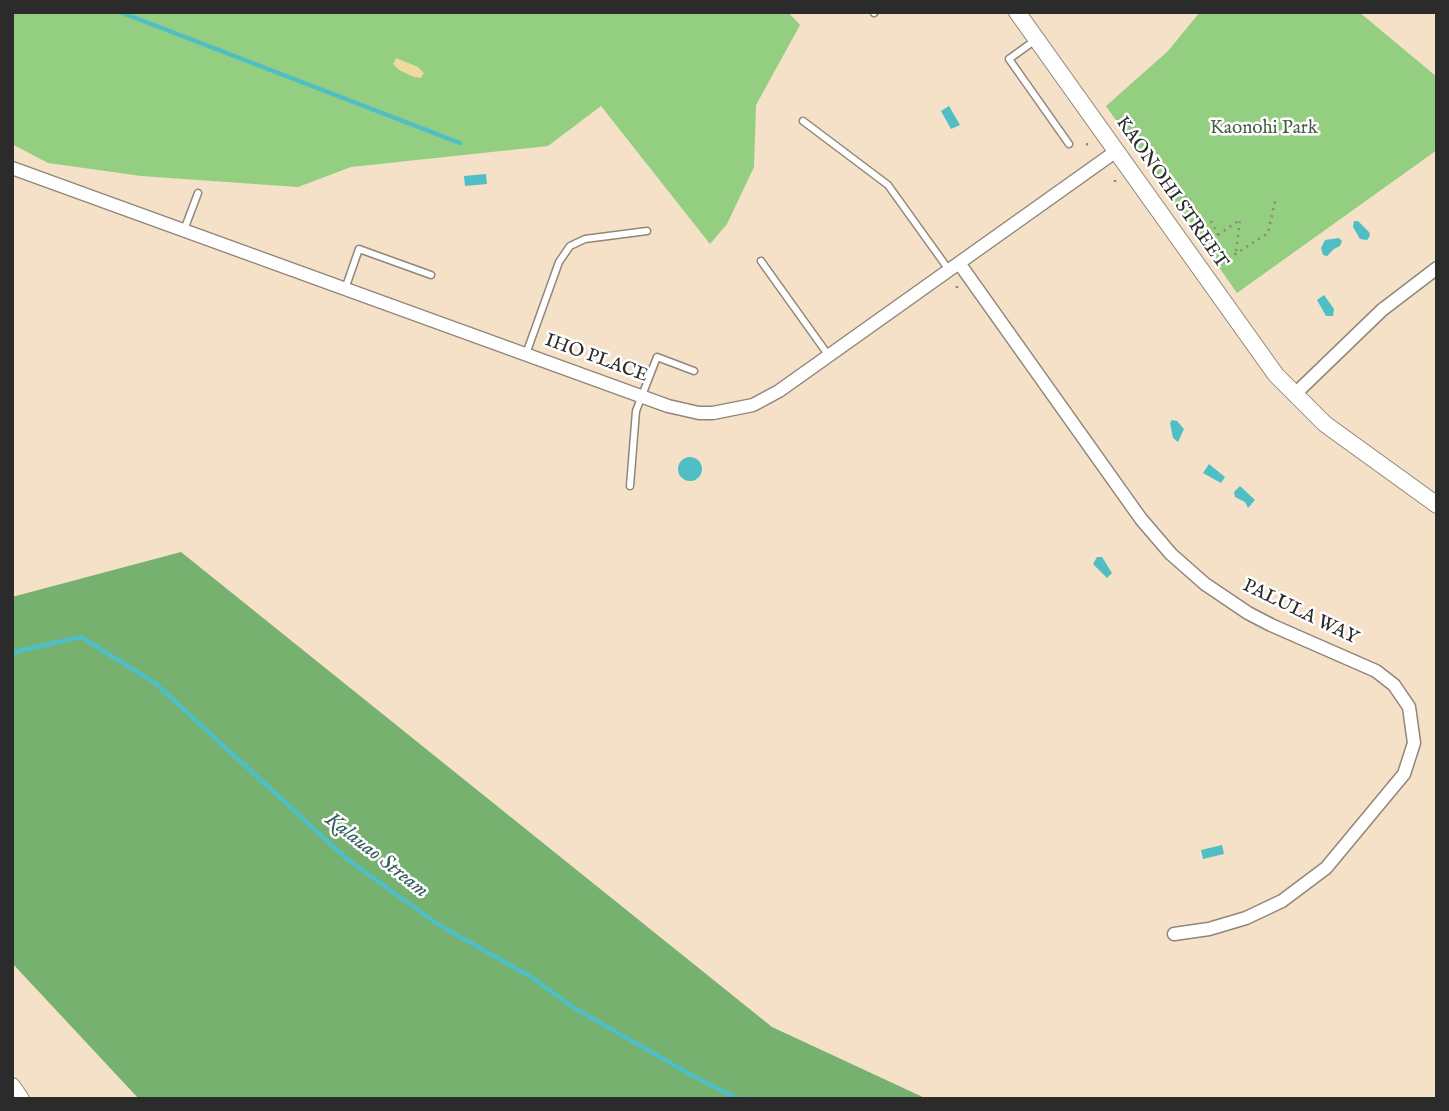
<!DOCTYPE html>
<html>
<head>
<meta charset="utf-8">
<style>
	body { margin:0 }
	#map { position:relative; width:1449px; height:1111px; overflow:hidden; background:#f4e1c7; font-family:"IM FELL English",serif }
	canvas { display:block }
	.frame { position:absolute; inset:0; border:14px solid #2b2b2b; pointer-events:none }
</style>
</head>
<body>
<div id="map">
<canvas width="1449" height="1111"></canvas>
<div class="frame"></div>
</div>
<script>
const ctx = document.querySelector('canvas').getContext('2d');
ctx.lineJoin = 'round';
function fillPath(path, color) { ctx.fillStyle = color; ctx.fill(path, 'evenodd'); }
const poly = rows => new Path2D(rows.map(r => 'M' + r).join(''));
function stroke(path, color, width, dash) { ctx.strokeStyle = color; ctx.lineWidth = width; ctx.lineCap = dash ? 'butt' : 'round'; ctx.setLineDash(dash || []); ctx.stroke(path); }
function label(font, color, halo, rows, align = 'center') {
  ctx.font = font + ' "IM FELL English",serif'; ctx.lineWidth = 5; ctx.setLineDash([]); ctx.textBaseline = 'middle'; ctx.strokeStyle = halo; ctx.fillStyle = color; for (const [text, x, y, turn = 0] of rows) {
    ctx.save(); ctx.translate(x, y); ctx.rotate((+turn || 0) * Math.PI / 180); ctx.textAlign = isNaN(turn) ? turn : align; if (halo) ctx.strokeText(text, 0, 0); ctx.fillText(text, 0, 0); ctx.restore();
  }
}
const green = poly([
	[12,12,788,12,800,25,756,105,754,167,727,224,710,244,601,106,548,146,351,167,298,187,141,176,48,163,12,144],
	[1200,12,1359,12,1437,77,1437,150,1237,293,1106,106,1168,51]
]);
const forest = poly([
	[181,552,772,1027,927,1099,139,1099,12,963,12,597]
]);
const sand = poly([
	[396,58,418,67,424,73,421,78,414,77,399,70,393,64]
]);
const water = poly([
	[949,106,960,125,951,129,941,111],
	[486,174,487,184,465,186,464,176],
	[1354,221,1358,221,1369,232,1370,236,1367,240,1360,239,1353,227],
	[1339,238,1342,241,1340,246,1334,249,1327,256,1323,255,1321,248,1325,240],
	[1324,295,1334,309,1333,316,1326,316,1317,300],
	[1172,420,1177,421,1184,429,1178,442,1173,438,1170,423],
	'678 469a12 12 0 1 1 24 0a12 12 0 1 1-24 0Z',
	[1209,464,1225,477,1221,483,1203,473],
	[1240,486,1255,500,1248,508,1245,502,1235,497,1234,492],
	[1097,557,1102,557,1112,573,1107,578,1093,564],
	[1222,845,1224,854,1203,859,1201,850]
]);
const stream = poly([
	[120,12,460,143],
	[12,655,18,651,81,637,155,683,347,859,439,925,528,975,576,1009,695,1077,739,1099]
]);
const path = poly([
	[1086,144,1090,145],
	[1115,182,1115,180],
	[1167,196,1173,191,1171,188,1176,185],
	[1191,199,1188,201,1179,187,1176,189,1198,219,1211,250,1215,237,1241,219],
	[1211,221,1218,235],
	[1236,251,1240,220],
	[1217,266,1268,233,1275,201],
	[957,288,957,285]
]);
const service = poly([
	[874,13,875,12],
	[1034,41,1009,59,1069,144],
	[803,121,888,185,949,270],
	[184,230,198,193],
	[761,261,829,356],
	[345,289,359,249,431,275],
	[526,354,559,262,570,246,585,239,647,231],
	[630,486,636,411,657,357,694,371]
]);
const minor = poly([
	[12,168,668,406,699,413,713,413,753,405,779,391,1115,152],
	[959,263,1141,519,1171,554,1205,584,1248,613,1271,625,1376,671,1394,685,1409,707,1414,743,1404,774,1326,868,1282,901,1246,918,1209,929,1174,934],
	[1294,395,1382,310,1437,268]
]);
const tertiary = poly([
	[1017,12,1276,375,1325,424,1437,505],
	[12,1086,21,1099]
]);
const parkNames = [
	["Kaonohi Park",1264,129]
];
const streetNames = [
	["KAONOHI STREET",1171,193,55],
	["IHO PLACE",596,359,20],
	["PALULA WAY",1300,613,26]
];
const waterNames = [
	["Kalauao Stream",376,856,38]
];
fillPath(green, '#94ce81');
fillPath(forest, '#77b16f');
fillPath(sand, '#eeda9e');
fillPath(water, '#4fbec5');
stroke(stream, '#4fbec5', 4.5);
stroke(service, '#908679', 9);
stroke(minor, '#908679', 15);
stroke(tertiary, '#908679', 18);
stroke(path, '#908679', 2.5, [2, 5]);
stroke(service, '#fff', 6);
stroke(minor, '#fff', 12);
stroke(tertiary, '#fff', 16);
label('19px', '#4a5c45', '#fff', parkNames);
label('19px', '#2b2b2b', '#fff', streetNames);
label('italic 21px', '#385e61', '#fff', waterNames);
</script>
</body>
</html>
